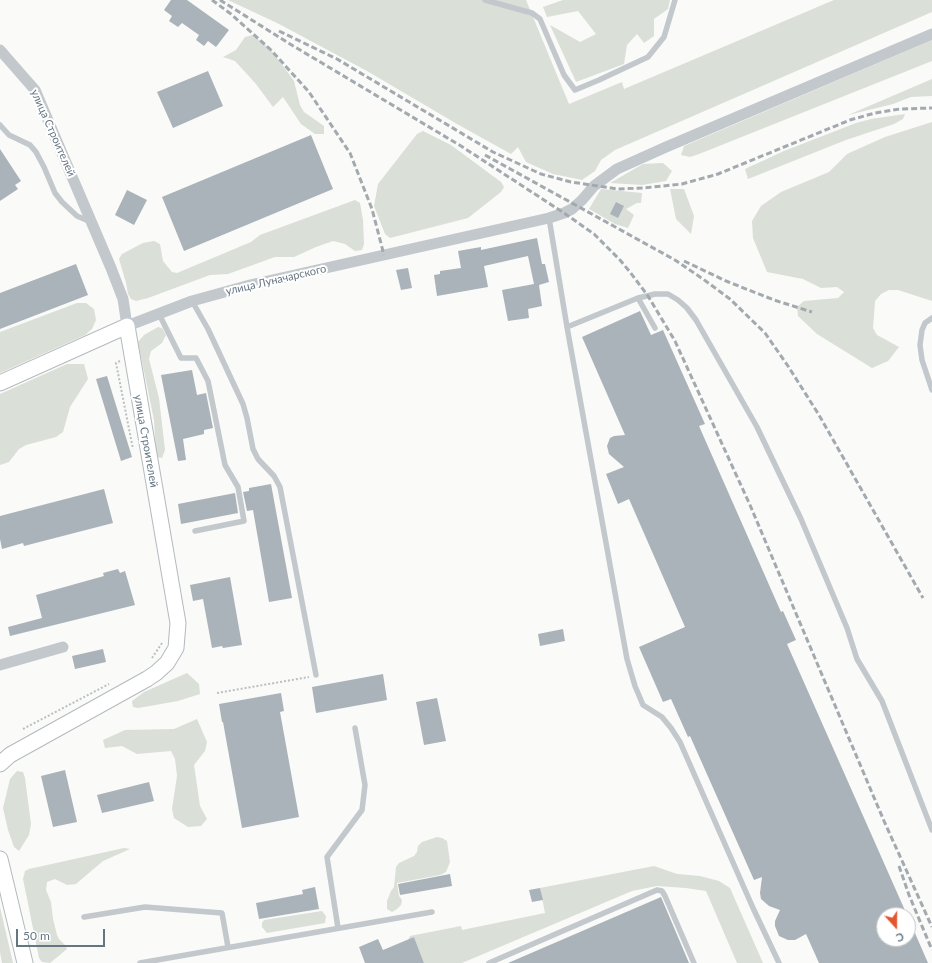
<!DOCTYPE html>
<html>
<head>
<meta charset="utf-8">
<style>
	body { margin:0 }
	#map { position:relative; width:932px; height:963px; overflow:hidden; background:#fafaf8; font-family:Lato,sans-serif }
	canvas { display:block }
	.north { position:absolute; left:876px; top:907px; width:40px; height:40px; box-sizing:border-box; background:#fff; border:1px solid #c1c8cd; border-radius:50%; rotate:159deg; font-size:11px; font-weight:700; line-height:16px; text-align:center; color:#657683 }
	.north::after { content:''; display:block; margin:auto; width:14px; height:18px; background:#e4572e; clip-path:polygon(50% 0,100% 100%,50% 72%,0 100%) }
	.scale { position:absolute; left:16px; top:929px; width:89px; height:18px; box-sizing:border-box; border:2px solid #657683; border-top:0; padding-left:5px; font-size:12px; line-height:14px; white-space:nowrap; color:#657683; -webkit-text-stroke:3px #fff; paint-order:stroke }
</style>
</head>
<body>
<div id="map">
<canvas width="932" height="963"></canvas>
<div class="north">С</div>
<div class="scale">50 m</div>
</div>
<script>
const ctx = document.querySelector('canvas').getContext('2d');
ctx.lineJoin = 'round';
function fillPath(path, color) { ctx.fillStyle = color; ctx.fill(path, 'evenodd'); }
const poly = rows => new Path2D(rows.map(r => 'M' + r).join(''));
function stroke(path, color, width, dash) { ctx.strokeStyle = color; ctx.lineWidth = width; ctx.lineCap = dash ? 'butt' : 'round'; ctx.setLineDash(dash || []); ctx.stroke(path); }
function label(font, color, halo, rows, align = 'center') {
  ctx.font = font + ' Lato,sans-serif'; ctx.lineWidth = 4; ctx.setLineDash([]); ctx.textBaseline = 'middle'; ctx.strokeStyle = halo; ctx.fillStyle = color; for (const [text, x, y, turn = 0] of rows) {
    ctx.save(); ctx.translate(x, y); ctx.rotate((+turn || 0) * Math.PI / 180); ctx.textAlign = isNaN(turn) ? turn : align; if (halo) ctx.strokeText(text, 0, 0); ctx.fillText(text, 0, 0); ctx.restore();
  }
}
const green = poly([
	[228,0,526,0,569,104,622,82,624,89,834,0,932,0,932,12,615,150,601,160,595,171,582,180,553,174,526,162,518,147,511,154,457,124,367,71,279,24],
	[563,0,670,0,668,9,654,19,654,36,644,43,637,34,627,45,624,64,576,82,550,25,580,42,596,34,578,11,547,17,543,7],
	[253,35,271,50,289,74,294,81,300,105,304,112,324,126,324,134,315,134,301,124,283,97,273,107,256,84,235,61,223,57,236,50,245,37],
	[932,40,932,61,699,154,690,157,681,155,684,146],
	[932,79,932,96,911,97,893,104,848,115],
	[905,114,903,119,894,124,846,140,748,179,745,169,784,151,856,123,871,119],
	[932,122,932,301,898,290,889,290,881,294,875,301,873,328,877,335,899,347,888,361,872,368,817,334,798,316,797,307,804,301,838,298,844,292,837,287,821,288,803,279,767,272,753,238,752,221,761,206,781,192,829,172,847,154,885,137],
	[423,131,451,145,501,182,504,187,501,192,468,218,390,238,385,234,374,206,378,184,417,134],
	[663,163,672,171,666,181,642,185,610,183,643,164],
	[601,189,642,193,641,203,637,203,626,209,634,215,628,228,615,224,589,209],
	[670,189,684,189,694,216,691,234,676,219],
	[355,200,360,203,363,220,364,244,362,250,355,251,345,244,333,241,316,247,294,257,275,257,228,274,210,275,148,298,136,301,131,299,128,294,126,283,119,259,122,254,143,243,154,241,160,244,163,261,172,272,177,273,251,242,260,235],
	[77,303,86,303,94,309,96,320,92,329,85,335,0,373,0,332],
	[158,327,162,328,166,335,162,343,151,351,149,359,159,398,165,450,162,458,157,457,156,453,154,420,138,342,144,335],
	[67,364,84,364,88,379,70,407,63,432,56,437,26,445,19,449,9,462,0,465,0,394],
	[187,673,199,684,200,694,178,701,138,708,133,707,132,701,144,692],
	[197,719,207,742,205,751,194,765,200,806,207,819,201,826,188,827,174,818,172,809,177,776,175,759,171,751,137,754,122,746,105,748,103,740,125,730,174,729],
	[17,771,23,772,25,778,31,824,29,835,19,851,14,847,8,830,3,808,10,779],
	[437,837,442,838,447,841,450,862,446,872,440,875,397,883,399,896,402,900,401,905,397,909,392,912,387,909,387,901,391,891,394,887,396,867,399,863,414,856,417,852,418,846,422,842],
	[124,848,130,849,103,861,76,884,67,885,55,879,47,882,46,890,51,902,53,919,57,935,59,939,65,945,67,949,50,963,42,962,39,958,23,879,25,871,29,869],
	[654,866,677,874,700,876,719,881,730,888,763,963,737,963,706,891,686,888,657,886,632,891,462,963,424,963,414,937,408,940,410,936,461,926,462,930,545,913,540,888],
	[0,907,13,963,2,963,0,952],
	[322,911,326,916,325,923,267,933,262,927,262,923,264,920]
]);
const building = poly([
	[171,0,187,0,229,30,216,47,208,41,204,46,196,40,199,35,182,23,178,27,169,21,172,16,164,10],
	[208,71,223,106,173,128,157,92],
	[311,135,333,189,184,251,162,197],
	[0,149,21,181,15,185,18,189,0,201],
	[127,190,147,200,134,225,115,215],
	[616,202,624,206,618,218,610,214],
	[537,238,542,264,545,264,549,282,539,285,542,306,528,309,529,318,508,321,502,290,534,284,528,256,484,266,488,287,437,296,434,275,440,274,440,271,461,268,458,251,481,247,481,250],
	[76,264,88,295,0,329,0,293],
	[408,268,412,288,401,290,396,270],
	[640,311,651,335,663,330,705,424,699,426,781,612,783,611,796,640,787,644,907,915,884,915,884,939,908,939,908,917,928,963,819,963,806,934,795,940,788,940,779,936,775,926,775,921,780,910,769,906,761,899,760,893,762,877,754,880,690,736,688,737,671,699,663,702,639,647,685,627,629,499,618,504,606,474,624,467,609,454,607,446,610,438,614,436,625,435,582,337],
	[192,370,197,395,206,393,213,428,204,430,204,434,183,439,186,460,178,461,161,375],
	[107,376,132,457,121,461,96,379],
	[271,484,292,598,269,602,253,510,247,511,243,492,249,491,249,488],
	[104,489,113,523,24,546,23,543,2,549,0,539,0,516],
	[235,493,238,513,181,524,178,504],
	[118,569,120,573,125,571,135,605,10,636,8,627,42,618,36,595,104,576,103,573],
	[230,577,242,645,223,648,222,646,212,648,203,599,193,601,190,585],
	[563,629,565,641,540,646,538,634],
	[103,649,106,662,75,669,72,656],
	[383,674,387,700,316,713,312,687],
	[281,693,284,711,280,712,299,817,242,828,223,722,222,722,219,704],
	[437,698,446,741,424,745,416,702],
	[65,770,77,822,53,827,41,776],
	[149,782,154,801,102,813,97,795],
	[450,874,452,886,400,895,398,884],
	[315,887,319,909,259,919,256,903,303,894,302,890],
	[540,888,543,900,532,902,529,890],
	[661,897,689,963,508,963],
	[414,937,424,963,365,963,359,947,378,939,383,950]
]);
const path = poly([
	[120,361,116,363,133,449],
	[152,658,162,643],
	[217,693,309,677],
	[23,729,109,684]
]);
const service = poly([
	[485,0,532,13,540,19,564,75,575,90,599,80,648,57,664,37,675,0],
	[0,125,9,135,30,145,36,152,44,167,55,193,62,202,77,216,91,222],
	[549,218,567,327,627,659,635,686,643,705,662,717,671,728,680,742,753,908,779,963],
	[638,298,655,294,668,294,678,300,687,308,696,320,757,427,801,519,847,628,857,659,882,701,932,830],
	[192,301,208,329,243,404,247,418,253,449,258,459,274,476,280,487,316,675],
	[159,314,181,358,196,358,208,381,225,465,238,487,244,521,195,531],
	[932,318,925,323,922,330,920,345,922,360,932,390],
	[567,327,638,298,655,328],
	[84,917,145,907,222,913,228,947],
	[338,928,327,857,362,810,365,785,355,728],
	[140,963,432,912],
	[489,963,657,890,662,891,665,896,694,963]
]);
const minor = poly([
	[0,50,35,90,111,268,123,299,127,326,192,301,250,285,549,218,564,213,572,209,582,200,594,186,617,169,666,147,932,34],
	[0,665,63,647]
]);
const secondary = poly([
	[0,383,127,326,178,623,176,648,167,663,156,673,147,679,10,755,0,764],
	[0,859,25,963]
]);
const rail = poly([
	[212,0,231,14,271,50,309,92,350,153,372,209,384,255],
	[220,0,290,44,461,146,564,213,594,234,620,260,630,272,648,296,675,341,750,505,884,821,932,927],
	[279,31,337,59,493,152,541,174,571,182,618,189,643,188,682,184,718,174,850,120,875,113,900,109,932,108],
	[485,155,675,260,703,279,730,299,765,333,788,366,819,415,923,598],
	[684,261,726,281,774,300,812,312],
	[899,866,909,895,932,950]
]);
const streetNames = [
	["улица Строителей",53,133,66],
	["улица Луначарского",276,280,-13],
	["улица Строителей",146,441,80]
];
fillPath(green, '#dadfd7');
fillPath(building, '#aab3b9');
stroke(secondary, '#b3babf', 17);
stroke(path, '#bbbfc2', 2, [2, 2]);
stroke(service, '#c3c8cc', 5.5);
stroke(minor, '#c3c8cc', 11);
stroke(secondary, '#fff', 15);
stroke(rail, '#a2aab0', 3, [6, 3]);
label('11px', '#657683', '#fff', streetNames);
</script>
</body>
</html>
